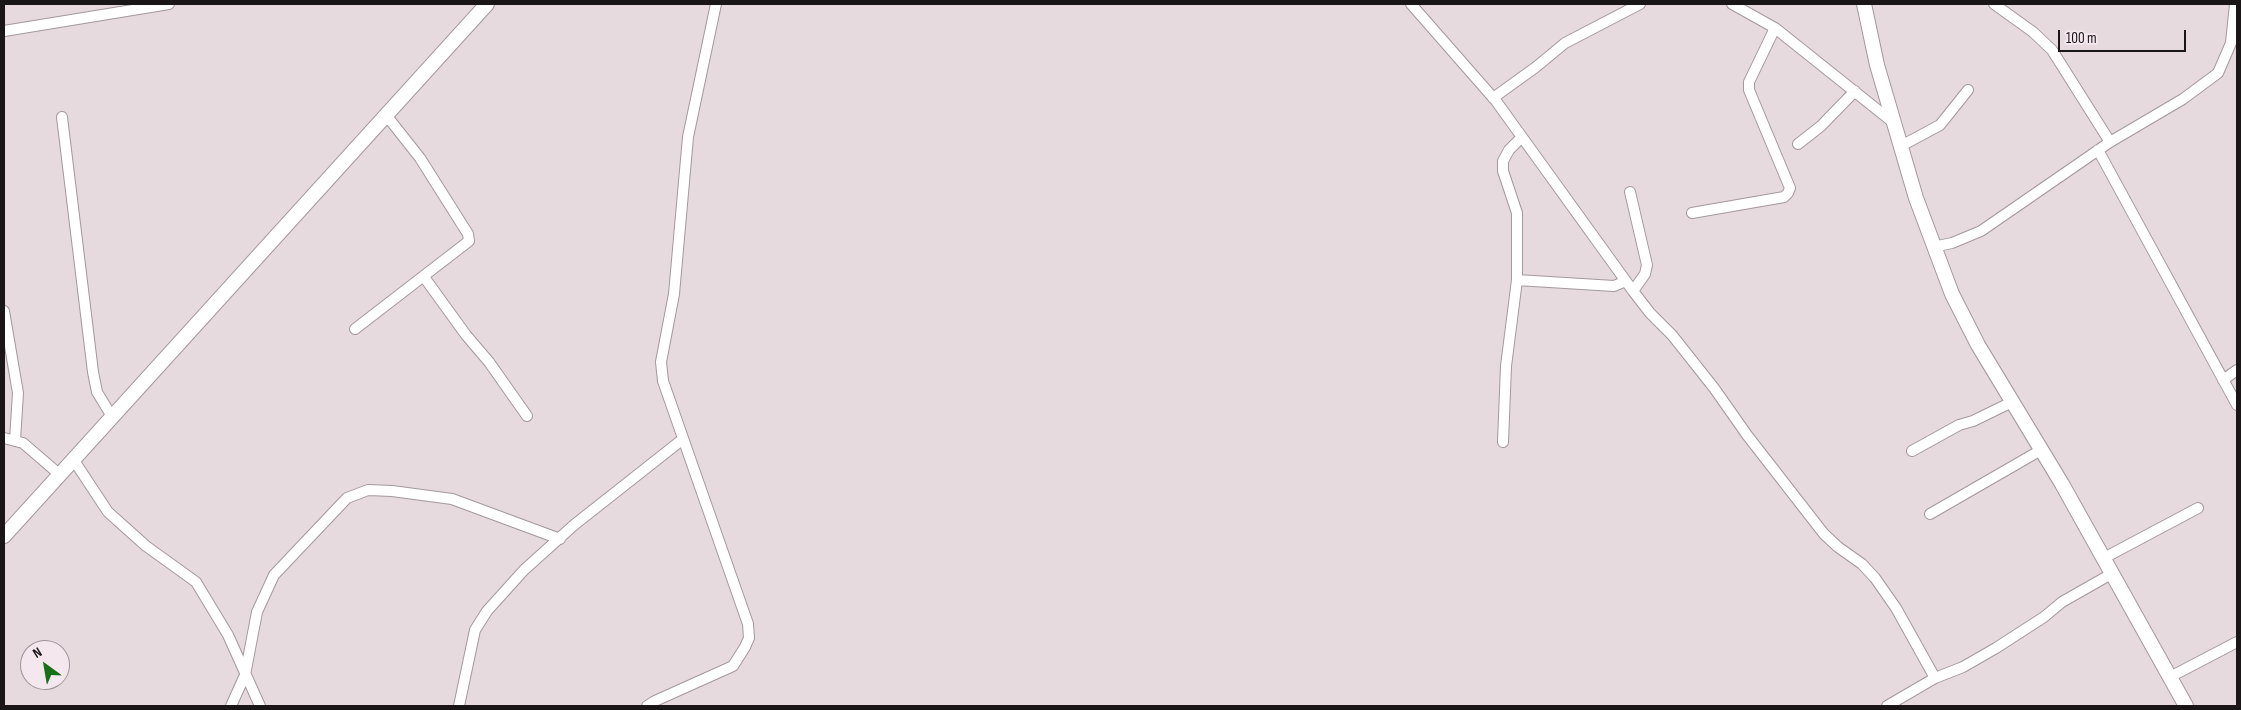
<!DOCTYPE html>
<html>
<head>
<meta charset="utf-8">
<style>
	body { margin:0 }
	#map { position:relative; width:2241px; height:710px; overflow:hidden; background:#e7dadf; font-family:"Sofia Sans Condensed",sans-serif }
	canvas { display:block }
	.frame { position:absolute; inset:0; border:5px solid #1a1618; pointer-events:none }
	.north { position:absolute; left:20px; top:640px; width:50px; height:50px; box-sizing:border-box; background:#f4e7ed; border:1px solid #9d9398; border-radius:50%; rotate:328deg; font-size:14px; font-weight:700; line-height:20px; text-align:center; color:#1a1618 }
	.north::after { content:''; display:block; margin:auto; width:18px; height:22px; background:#186f18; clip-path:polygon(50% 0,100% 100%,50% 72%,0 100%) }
	.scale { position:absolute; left:2058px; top:30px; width:128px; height:22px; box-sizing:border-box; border:2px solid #1a1618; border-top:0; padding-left:6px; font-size:15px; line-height:18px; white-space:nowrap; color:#1a1618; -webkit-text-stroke:4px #f4e7ed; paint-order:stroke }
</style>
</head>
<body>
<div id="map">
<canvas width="2241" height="710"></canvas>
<div class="frame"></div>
<div class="north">N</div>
<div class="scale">100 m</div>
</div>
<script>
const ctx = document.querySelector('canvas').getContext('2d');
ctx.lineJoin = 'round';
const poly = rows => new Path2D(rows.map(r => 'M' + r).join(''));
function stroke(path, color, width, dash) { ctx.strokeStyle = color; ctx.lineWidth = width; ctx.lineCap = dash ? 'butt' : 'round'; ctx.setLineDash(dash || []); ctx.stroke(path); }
const street = poly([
	[1411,4,1496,101,1633,291,1650,313,1672,335,1714,388,1747,435,1824,534,1838,547,1862,564,1875,578,1896,608,1935,678],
	[1732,4,1775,28,1894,123],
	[1994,4,2033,32,2052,50,2110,142],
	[4,31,169,4],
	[1493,98,1536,67,1565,43,1640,4],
	[62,117,93,372,97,392,111,415],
	[1798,144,1821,126,1855,91],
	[1901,146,1940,125,1968,90],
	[2098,150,2237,405],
	[1630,192,1647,265,1645,274,1633,291],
	[1692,213,1784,197,1788,193,1790,188,1749,90,1749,82,1775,28],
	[1933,247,1952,243,1981,231,2110,142,2183,99,2218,73,2231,43,2235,4],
	[424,277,466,335,489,362,527,416],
	[1517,280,1614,286,1626,281],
	[4,311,18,393,15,440],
	[355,329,469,241,468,234,420,158,386,115],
	[2223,380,2237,370],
	[4,438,23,443,59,474],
	[1503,442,1506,366,1517,280,1517,213,1503,171,1503,161,1509,150,1522,137],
	[1912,451,1959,425,1973,421,2012,402],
	[73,459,108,512,146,546,196,582,228,635,260,706],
	[1930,514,2041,450],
	[2104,558,2198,508],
	[2170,677,2237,642],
	[231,706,245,675,257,612,274,575,347,498,368,490,392,491,452,499,560,539],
	[459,706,475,630,487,611,524,570,574,525,683,439],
	[647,706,655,701,733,666,745,647,749,638,748,624,663,381,661,362,674,294,688,137,716,4],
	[1887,706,1935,678,1963,667,1996,648,2044,617,2062,602,2113,573]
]);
const secondary = poly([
	[1864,4,1877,65,1916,198,1952,294,1978,345,2062,484,2186,706],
	[4,536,487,4]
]);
stroke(street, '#a4989d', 12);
stroke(secondary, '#a4989d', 16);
stroke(street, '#fff', 10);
stroke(secondary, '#fff', 14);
</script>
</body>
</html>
